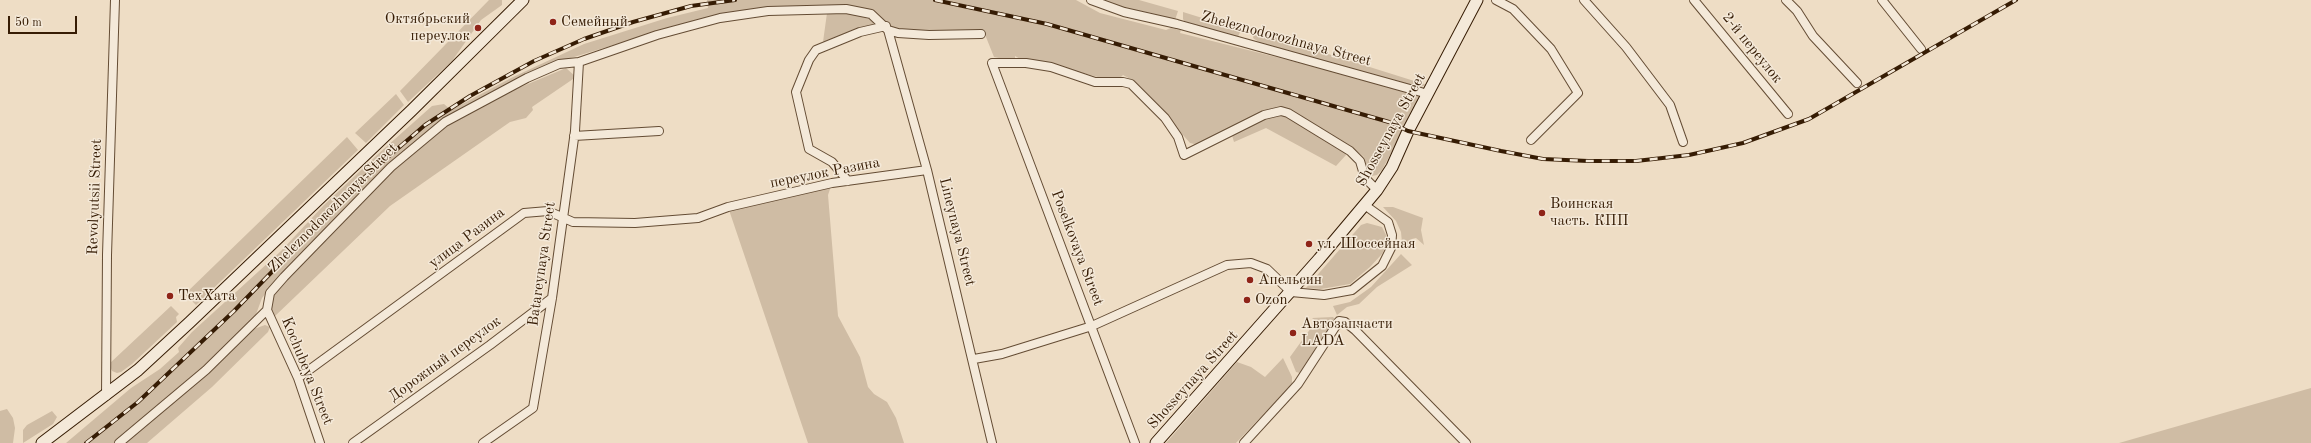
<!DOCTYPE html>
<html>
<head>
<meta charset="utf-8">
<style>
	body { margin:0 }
	#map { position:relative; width:2311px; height:443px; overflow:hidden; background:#eeddc5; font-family:"Old Standard TT",serif }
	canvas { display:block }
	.scale { position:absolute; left:8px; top:16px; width:69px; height:18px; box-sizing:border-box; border:2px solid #361c04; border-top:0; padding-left:5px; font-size:12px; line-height:14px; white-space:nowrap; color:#361c04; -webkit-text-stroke:3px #f4e9d9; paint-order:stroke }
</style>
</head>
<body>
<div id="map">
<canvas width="2311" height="443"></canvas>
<div class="scale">50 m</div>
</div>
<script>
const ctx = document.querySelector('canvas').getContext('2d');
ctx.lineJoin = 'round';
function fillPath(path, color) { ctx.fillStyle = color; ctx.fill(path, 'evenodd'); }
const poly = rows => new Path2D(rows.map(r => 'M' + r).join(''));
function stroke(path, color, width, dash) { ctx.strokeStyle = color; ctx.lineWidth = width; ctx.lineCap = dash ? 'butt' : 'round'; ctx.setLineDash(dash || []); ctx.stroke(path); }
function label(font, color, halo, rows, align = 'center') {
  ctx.font = font + ' "Old Standard TT",serif'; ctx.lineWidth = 3; ctx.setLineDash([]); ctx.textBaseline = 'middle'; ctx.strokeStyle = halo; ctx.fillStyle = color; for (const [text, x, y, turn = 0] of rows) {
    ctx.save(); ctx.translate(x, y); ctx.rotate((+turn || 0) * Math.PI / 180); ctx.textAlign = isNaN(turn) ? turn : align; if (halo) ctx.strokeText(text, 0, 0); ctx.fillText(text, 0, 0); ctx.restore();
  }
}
const green = poly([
	[489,0,502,0,502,5,481,20,452,61,408,102,400,91],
	[707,0,1076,0,1100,13,1166,30,1171,28,1181,30,1180,33,1312,66,1361,80,1372,81,1421,97,1382,170,1377,175,1372,176,1368,174,1364,157,1358,152,1287,110,1199,145,1190,143,1149,96,1132,80,1123,75,1119,79,1109,80,1049,64,1025,59,1022,60,1015,56,1015,59,1008,60,994,57,984,32,920,33,891,28,875,14,857,8,716,16,695,20,561,61,489,94,423,141,270,288,262,298,255,317,198,374,116,443,66,443,131,388,160,369,179,352,178,348,192,332,281,251,324,205,377,155,432,106,444,104,451,110,511,78,584,44,667,18,708,8],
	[1102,0,1139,0,1178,11,1175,20,1124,8],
	[1183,12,1241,30,1237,39,1186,25,1183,19],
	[827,13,853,14,872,20,875,24,823,42],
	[1255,31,1427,85,1420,87,1263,45,1253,38],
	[566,68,576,77,532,107,533,110,526,118,510,122,390,206,274,317,271,309,273,295,278,288,354,211,385,176,445,126,497,97],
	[396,94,404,105,366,143,355,133],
	[1277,114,1284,114,1345,152,1346,155,1336,166,1266,128,1234,142,1232,135],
	[347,137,358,150,196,305,185,294],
	[832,183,828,195,838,316,860,357,868,387,874,394,887,402,896,418,904,443,808,443,728,207],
	[1383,207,1393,207,1423,218,1421,230,1424,245,1416,238,1412,239,1405,247,1402,243,1401,232,1396,221],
	[1367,223,1382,227,1386,235,1387,244,1382,254,1370,267,1350,284,1321,289,1306,288,1361,225],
	[1401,254,1412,265,1377,287,1359,304,1347,307,1337,315,1333,306,1350,302,1371,287],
	[171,306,179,314,176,317,177,322,132,364,121,372,117,373,112,371,109,364],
	[1333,317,1336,320,1303,371,1300,373,1296,372,1290,357,1316,321,1312,318],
	[265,325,270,327,268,332,212,387,147,443,123,443,251,330],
	[1283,358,1292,377,1292,384,1236,443,1166,443,1237,362,1251,367,1265,377],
	[2311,388,2311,443,2119,443,2234,410],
	[7,409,13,418,15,428,13,443,0,443,0,411],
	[52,411,57,417,53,424,23,443,23,430,27,425]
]);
const minor = poly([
	[1091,0,1124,12,1177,24,1428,94],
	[1496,0,1513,9,1551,49,1578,93,1531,140],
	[1584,0,1626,47,1670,105,1683,142],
	[1694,0,1788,114],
	[1786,0,1797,11,1813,36,1857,83],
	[1882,0,1921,49],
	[888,30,927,170,992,443],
	[574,136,659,131],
	[848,181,832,162,809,149,796,92,809,60,816,50,860,32,886,26],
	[267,310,298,378,320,443],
	[974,359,1002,354,1092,326,1227,265,1251,263,1267,269,1291,292,1324,295,1352,290,1382,266,1391,248,1392,235,1388,222,1366,206],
	[298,378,524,213,548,211,573,222,635,223,698,218,728,207,832,183,927,170],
	[106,396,107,255,115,0],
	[119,443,206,370,267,310,270,293,284,277,391,167,445,122,527,78,559,64,579,62,657,35,720,18,768,11,846,9,871,14,888,30,898,33,929,35,981,34],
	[353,443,490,345,552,298],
	[483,443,533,408,552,298,575,131,579,62],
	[1135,443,992,63,1026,63,1051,67,1095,82,1123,82,1131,84,1165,118,1178,137,1184,155,1264,115,1281,111,1288,113,1350,151,1360,161,1365,178,1377,190],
	[1244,443,1298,384,1339,321,1345,322,1355,330,1466,443]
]);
const secondary = poly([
	[42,443,138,370,190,322,412,110,523,0],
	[1156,443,1319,259,1377,190,1392,167,1408,131,1477,0]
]);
const rail = poly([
	[935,0,1047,24,1389,122,1408,131,1501,151,1543,159,1588,161,1636,161,1689,155,1743,143,1809,119,2016,0],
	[86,443,138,402,234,311,359,182,425,125,470,96,534,61,584,39,633,22,691,6,735,0]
]);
const markers = [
	[553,22,4,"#8f2418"],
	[478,28,4,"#8f2418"],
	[1542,213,4,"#8f2418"],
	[1309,244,4,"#8f2418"],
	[1250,280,4,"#8f2418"],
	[170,296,4,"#8f2418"],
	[1247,300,4,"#8f2418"],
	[1293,333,4,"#8f2418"]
];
const poiNames = [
	["Октябрьский",470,19,"right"],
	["переулок",470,36,"right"],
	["Семейный",561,22],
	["Воинская",1550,204],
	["часть. КПП",1550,221],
	["ул. Шоссейная",1317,244],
	["Апельсин",1258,280],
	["ТехХата",178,296],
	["Ozon",1255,300],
	["Автозапчасти",1301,324],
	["LADA",1301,341]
];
const streetNames = [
	["Zheleznodorozhnaya Street",1286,39,15],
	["2-й переулок",1752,48,51],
	["Shosseynaya Street",1391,130,-61],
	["переулок Разина",825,173,-11],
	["Revolyutsii Street",95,197,-88],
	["Zheleznodorozhnaya Street",333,208,-45],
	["Lineynaya Street",957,232,76],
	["улица Разина",467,238,-37],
	["Poselkovaya Street",1077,248,69],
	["Batareynaya Street",542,264,-82],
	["Дорожный переулок",445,359,-36],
	["Kochubeya Street",307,371,68],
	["Shosseynaya Street",1193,380,-48]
];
fillPath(green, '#cfbca4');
stroke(minor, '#644c34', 10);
stroke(secondary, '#361c04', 13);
stroke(minor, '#f4e9d9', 8);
stroke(secondary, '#f4e9d9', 11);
stroke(rail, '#361c04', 4);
stroke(rail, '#f4e9d9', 2.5, [8]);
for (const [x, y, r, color] of markers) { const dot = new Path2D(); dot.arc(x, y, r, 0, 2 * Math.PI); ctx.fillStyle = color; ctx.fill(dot); stroke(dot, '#f4e9d9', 1.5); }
label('15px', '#361c04', '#f4e9d9', poiNames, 'left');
label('15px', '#361c04', '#f4e9d9', streetNames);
</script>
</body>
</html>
